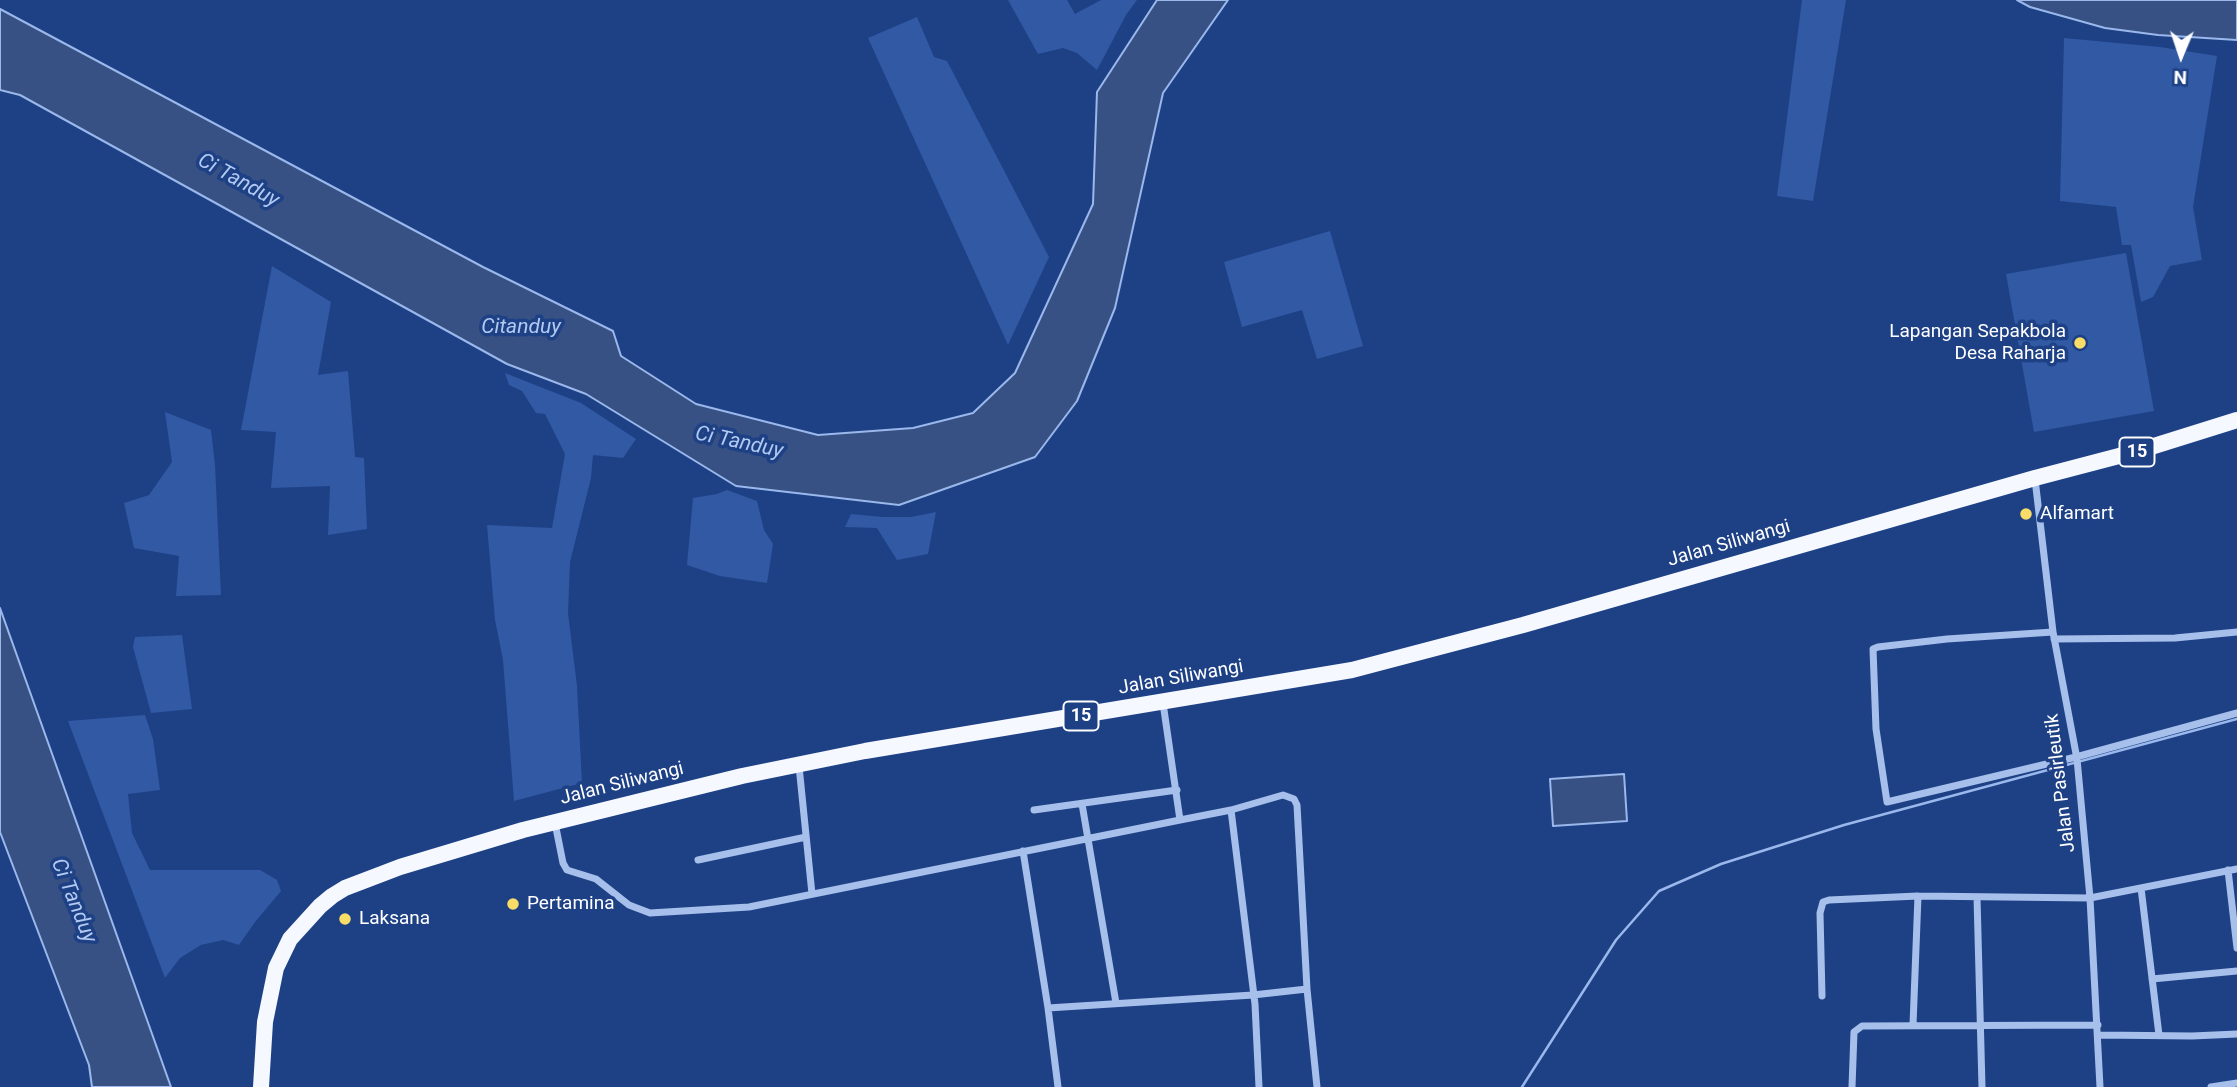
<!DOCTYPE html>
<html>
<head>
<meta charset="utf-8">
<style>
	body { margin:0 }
	#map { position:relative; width:2237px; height:1087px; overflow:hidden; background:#1e4186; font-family:Roboto,sans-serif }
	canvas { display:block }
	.north { position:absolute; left:2146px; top:21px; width:70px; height:70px; -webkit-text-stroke:5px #1e4186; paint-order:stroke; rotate:182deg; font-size:19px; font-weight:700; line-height:28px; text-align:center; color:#fff }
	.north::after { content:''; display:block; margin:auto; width:24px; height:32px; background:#fff; clip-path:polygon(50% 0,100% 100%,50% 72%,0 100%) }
</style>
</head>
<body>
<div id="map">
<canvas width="2237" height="1087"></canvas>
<div class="north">N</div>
</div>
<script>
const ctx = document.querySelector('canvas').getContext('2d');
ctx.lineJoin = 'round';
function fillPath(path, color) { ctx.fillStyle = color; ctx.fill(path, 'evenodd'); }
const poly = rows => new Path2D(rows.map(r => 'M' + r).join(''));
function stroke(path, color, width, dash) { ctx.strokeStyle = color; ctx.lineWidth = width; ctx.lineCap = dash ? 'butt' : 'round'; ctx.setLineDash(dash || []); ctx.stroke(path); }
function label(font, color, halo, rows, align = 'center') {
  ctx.font = font + ' Roboto,sans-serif'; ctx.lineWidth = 7; ctx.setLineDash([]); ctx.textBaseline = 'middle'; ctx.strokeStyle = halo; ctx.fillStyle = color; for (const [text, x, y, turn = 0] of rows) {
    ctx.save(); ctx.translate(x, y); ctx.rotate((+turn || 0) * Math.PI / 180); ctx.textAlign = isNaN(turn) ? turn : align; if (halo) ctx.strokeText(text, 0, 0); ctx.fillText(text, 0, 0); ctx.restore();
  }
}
const green = poly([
	[1008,0,1067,0,1075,14,1101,0,1137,0,1126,15,1097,70,1077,53,1063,48,1038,54],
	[1802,0,1846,0,1813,201,1777,196],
	[917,17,934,57,947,61,1049,257,1008,345,868,38],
	[2064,38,2160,47,2217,56,2193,207,2202,260,2170,266,2153,297,2141,302,2131,245,2122,245,2116,207,2060,201],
	[1330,231,1363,346,1317,359,1302,310,1242,327,1224,262],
	[2126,253,2154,411,2034,432,2006,274],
	[272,266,331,302,318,375,348,371,355,457,364,458,367,529,328,535,330,486,271,488,276,432,241,430],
	[505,373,581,403,636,439,623,458,593,455,591,478,570,562,568,613,577,686,582,783,514,801,503,660,495,620,487,525,552,528,565,454,545,414,536,413,522,391,509,385],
	[165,412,211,430,215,465,221,595,176,596,179,556,134,548,124,503,149,495,172,462],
	[727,490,757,501,764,530,773,544,767,583,720,576,687,565,693,498,717,494],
	[936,512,928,554,897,560,877,528,845,527,851,514,883,517,911,517],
	[182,635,192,709,151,713,133,647,135,637],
	[145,715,153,739,160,790,128,794,132,833,150,870,260,870,277,880,281,891,255,922,239,945,223,940,201,945,180,958,165,978,68,721]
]);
const water = poly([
	[1157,0,1228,0,1163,93,1115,308,1077,401,1035,457,899,505,736,486,586,394,507,364,20,95,0,90,0,9,483,267,613,331,621,356,696,404,818,435,913,428,973,413,1015,373,1093,204,1097,92,1157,0],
	[2017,0,2237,0,2237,40,2158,35,2105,28,2030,7,2017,0],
	[0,608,171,1087,92,1087,89,1065,0,832,0,608],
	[1624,774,1627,821,1553,826,1550,779,1624,774]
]);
const stream = poly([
	[1522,1087,1616,940,1659,891,1721,864,1844,825,2237,719]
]);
const minor = poly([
	[2035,479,2053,632,2077,759,2090,898,2100,1087],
	[2053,632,1947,639,1878,647,1873,649,1876,729,1887,802,2076,757,2237,713],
	[2054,639,2175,638,2237,632],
	[1163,703,1180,820,1231,810,1255,1004,1259,1087],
	[799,766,812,894],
	[1082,804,1116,1003],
	[1034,810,1177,790],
	[1231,810,1283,795,1294,799,1297,805,1307,989,1317,1087],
	[555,823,563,863,567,870,596,879,629,905,650,913,749,907,1180,820],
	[1023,851,1048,1008,1253,995,1307,989],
	[698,860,806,837],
	[2228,870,2237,948],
	[2141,888,2159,1035],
	[1977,897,1982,1087],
	[2152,979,2237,971],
	[1822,996,1820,913,1823,902,1829,900,1918,896,2090,898,2237,869],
	[1048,1008,1058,1087],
	[1913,1025,1918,896],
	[2099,1035,2192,1036,2237,1034],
	[1852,1087,1854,1032,1862,1026,2098,1025],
	[2211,1087,2237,1083]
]);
const trunk = poly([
	[261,1087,265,1022,276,968,290,939,320,906,332,896,345,888,400,867,523,830,742,776,865,751,1352,670,1523,625,2035,478,2138,451,2237,420]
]);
const markers = [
	[2080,343,7,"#fadd66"],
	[2026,514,7,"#fadd66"],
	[513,904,7,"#fadd66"],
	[345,919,7,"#fadd66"]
];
const shields = [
	[2137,452,35],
	[1081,716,35]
];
const shieldNames = [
	["15",2137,452],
	["15",1081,716]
];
const poiNames = [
	["Lapangan Sepakbola",2066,332,"right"],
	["Desa Raharja",2066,354,"right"],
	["Alfamart",2040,514],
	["Pertamina",527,904],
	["Laksana",359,919]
];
const streetNames = [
	["Jalan Siliwangi",1729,544,-16],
	["Jalan Siliwangi",1181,678,-10],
	["Jalan Pasirleutik",2061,783,-97],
	["Jalan Siliwangi",622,784,-14]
];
const waterNames = [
	["Ci Tanduy",238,181,29],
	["Citanduy",521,328],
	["Ci Tanduy",739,443,12],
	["Ci Tanduy",73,901,68]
];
fillPath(green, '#3159a4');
fillPath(water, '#375184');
stroke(water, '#9ab8ec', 2);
stroke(stream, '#9ab8ec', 2.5);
stroke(minor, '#a7bfeb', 7);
stroke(trunk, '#f5f8fe', 16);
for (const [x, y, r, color] of markers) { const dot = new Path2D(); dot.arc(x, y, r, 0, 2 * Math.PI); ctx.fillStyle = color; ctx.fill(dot); stroke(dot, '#1e4186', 2.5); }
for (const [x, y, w] of shields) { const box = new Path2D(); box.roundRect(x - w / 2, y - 14.5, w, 29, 5); ctx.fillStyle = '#1e4186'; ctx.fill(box); stroke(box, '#fff', 2); }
label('bold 18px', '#fff', null, shieldNames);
label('19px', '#fff', '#1e4186', poiNames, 'left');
label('19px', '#fff', '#1e4186', streetNames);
label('italic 21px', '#b2c9f2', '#1e4186', waterNames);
</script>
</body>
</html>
